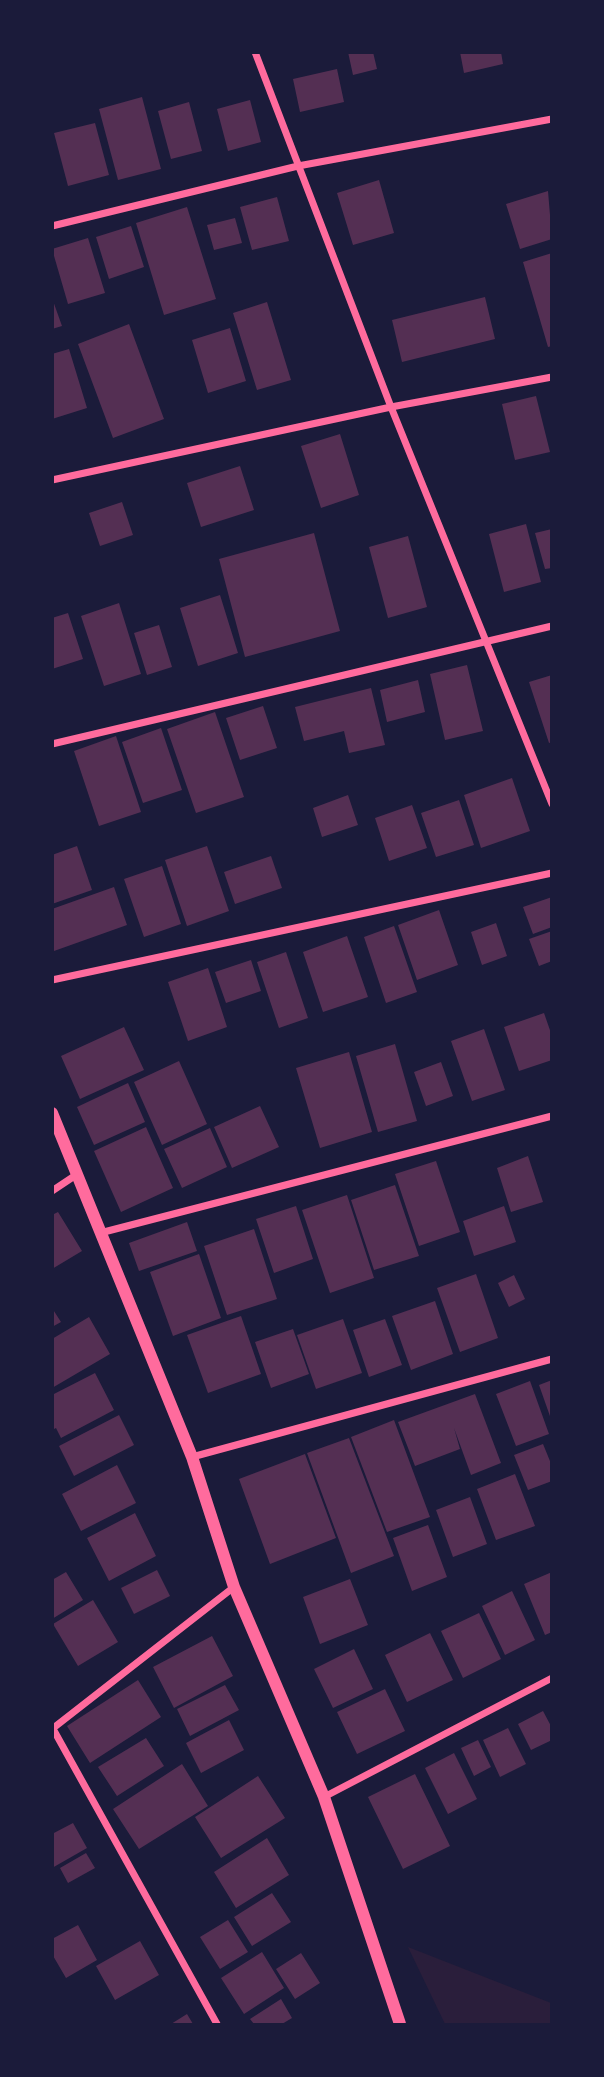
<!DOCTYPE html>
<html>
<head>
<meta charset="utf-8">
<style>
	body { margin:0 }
	#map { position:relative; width:604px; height:2077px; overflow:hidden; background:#1b1b3a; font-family:"Sofia Sans Condensed",sans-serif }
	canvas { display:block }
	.frame { position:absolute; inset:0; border:54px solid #1b1b3a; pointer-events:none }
</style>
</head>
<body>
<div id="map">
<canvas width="604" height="2077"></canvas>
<div class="frame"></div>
</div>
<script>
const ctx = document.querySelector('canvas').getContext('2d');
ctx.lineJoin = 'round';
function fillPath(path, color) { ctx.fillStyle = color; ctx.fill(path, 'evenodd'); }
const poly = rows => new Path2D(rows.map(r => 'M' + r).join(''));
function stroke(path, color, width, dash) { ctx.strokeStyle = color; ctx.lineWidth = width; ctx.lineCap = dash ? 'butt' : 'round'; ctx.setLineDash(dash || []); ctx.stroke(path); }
const green = poly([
	[408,1947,551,2003,551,2024,445,2024]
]);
const building = poly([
	[348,52,373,52,377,69,353,75],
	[460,52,501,52,503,64,464,73],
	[337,69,344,102,300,112,293,79],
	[142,97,161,169,118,180,99,109],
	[250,100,261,142,228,151,217,109],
	[189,102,202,151,171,159,158,111],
	[95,123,109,175,68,186,54,133],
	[379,180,394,233,353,245,337,193],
	[548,191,552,239,520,249,506,204],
	[277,197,289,241,252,250,240,207],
	[187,207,216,299,164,315,136,223],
	[235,218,242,243,214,250,207,225],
	[131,226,144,267,109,279,96,237],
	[88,238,105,293,68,304,52,249],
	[552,253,552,346,548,347,523,262],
	[485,297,495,339,402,362,392,320],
	[52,298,62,326,52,329],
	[267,302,291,380,257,390,233,313],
	[129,324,164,419,113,438,78,344],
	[230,328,246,381,208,393,192,340],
	[69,349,87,408,52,419,52,354],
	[536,396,550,452,515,460,502,404],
	[340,434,359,495,321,508,301,446],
	[240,466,254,510,201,527,187,483],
	[122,502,133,535,100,546,89,513],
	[526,524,541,582,504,592,489,534],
	[552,529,552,568,545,569,535,533],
	[314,533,340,631,245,657,219,559],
	[408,536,427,607,388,618,369,547],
	[220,595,238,653,198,666,180,608],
	[119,603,141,674,104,686,81,616],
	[68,613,83,659,52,669,52,618],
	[159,625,172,667,147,675,134,633],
	[467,665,483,731,445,740,430,674],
	[552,675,552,742,549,743,529,682],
	[418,680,425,712,387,722,380,690],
	[371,688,385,745,349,753,344,731,304,741,295,707],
	[263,706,277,748,240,760,226,718],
	[215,712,244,797,196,813,167,729],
	[161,728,182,790,143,803,122,742],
	[116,736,141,812,99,826,74,751],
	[512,778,530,831,481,848,464,795],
	[348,795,358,825,322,837,313,808],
	[459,800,474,845,436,857,421,813],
	[412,805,427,848,389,861,375,818],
	[77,846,92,890,52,904,52,855],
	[207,846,229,911,187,926,165,860],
	[271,856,282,888,235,904,224,872],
	[162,866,181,924,144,937,124,879],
	[114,887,127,925,54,951,52,909],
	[552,897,552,927,533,934,523,907],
	[439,910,458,965,417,980,398,925],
	[496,923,507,956,482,965,471,932],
	[394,926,417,992,386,1003,364,937],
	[552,931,552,961,539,966,529,939],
	[347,936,368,997,323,1012,303,952],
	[286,952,308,1018,279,1028,257,962],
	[251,960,261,991,226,1003,215,972],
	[208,968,227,1027,188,1041,168,982],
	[544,1013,552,1036,552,1060,519,1071,504,1027],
	[124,1027,144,1070,80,1099,61,1056],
	[484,1029,505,1090,472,1101,451,1041],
	[395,1044,417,1121,378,1132,356,1056],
	[349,1052,372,1132,320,1148,296,1068],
	[179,1061,207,1124,162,1145,134,1082],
	[441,1062,453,1096,426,1106,414,1072],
	[128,1083,145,1122,94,1145,77,1107],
	[260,1106,279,1147,232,1168,214,1127],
	[146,1127,173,1188,121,1212,94,1151],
	[210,1128,227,1167,182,1188,164,1149],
	[528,1156,543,1202,511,1212,497,1168],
	[436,1161,460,1232,419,1246,395,1174],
	[395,1185,419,1256,374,1270,351,1200],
	[347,1195,374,1278,330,1293,302,1210],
	[296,1206,313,1259,274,1273,256,1219],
	[504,1206,516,1242,474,1256,463,1221],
	[58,1212,82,1251,52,1269,52,1215],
	[187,1222,197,1251,139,1271,129,1243],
	[254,1229,277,1299,227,1315,204,1246],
	[199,1254,221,1318,173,1336,150,1272],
	[476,1274,498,1338,460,1352,437,1288],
	[514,1275,525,1299,509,1307,498,1283],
	[435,1301,453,1354,411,1370,392,1316],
	[52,1308,61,1322,52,1327],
	[241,1316,261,1374,208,1393,187,1335],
	[89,1317,110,1354,52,1388,52,1339],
	[343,1319,362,1373,316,1389,297,1335],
	[385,1319,402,1365,369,1377,353,1330],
	[293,1329,309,1374,271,1388,255,1342],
	[95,1373,114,1410,61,1438,56,1428,52,1430,52,1395],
	[552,1380,552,1419,551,1419,539,1385],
	[530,1381,549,1434,516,1446,496,1394],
	[475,1394,501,1463,471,1475,454,1428,460,1449,415,1466,398,1422],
	[119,1415,134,1445,74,1476,59,1446],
	[394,1420,430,1517,387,1532,351,1437],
	[349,1438,394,1556,351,1573,307,1453],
	[543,1444,552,1466,552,1481,528,1490,514,1455],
	[305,1454,336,1538,270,1564,239,1479],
	[117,1465,136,1503,81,1531,62,1494],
	[515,1474,535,1526,496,1540,477,1489],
	[470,1497,487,1544,453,1557,436,1510],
	[135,1513,156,1556,109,1581,87,1538],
	[428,1525,447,1577,412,1591,393,1538],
	[157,1570,170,1596,134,1614,121,1588],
	[66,1572,83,1600,52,1619,52,1580],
	[552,1572,552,1632,545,1635,524,1584],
	[350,1579,368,1625,320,1644,303,1597],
	[512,1591,535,1640,505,1655,482,1606],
	[93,1600,118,1642,78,1666,53,1624],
	[479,1613,501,1659,463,1678,441,1631],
	[430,1633,453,1680,407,1702,385,1655],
	[212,1636,233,1676,174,1708,153,1667],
	[354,1649,373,1689,333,1708,314,1669],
	[138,1680,161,1717,90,1763,67,1726],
	[225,1685,239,1710,190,1736,177,1709],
	[385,1689,405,1731,357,1754,337,1712],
	[543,1711,552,1728,552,1740,531,1750,518,1724],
	[229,1720,244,1750,201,1773,186,1743],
	[508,1728,526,1764,500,1777,483,1740],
	[146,1738,164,1766,117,1796,98,1767],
	[478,1740,491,1767,474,1776,461,1748],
	[454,1753,477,1799,448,1814,425,1768],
	[182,1764,208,1806,139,1849,113,1809],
	[415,1774,450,1846,403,1869,368,1797],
	[258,1776,285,1818,221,1858,195,1817],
	[73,1823,87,1848,52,1868,52,1834],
	[267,1838,289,1875,236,1908,214,1872],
	[86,1853,95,1868,68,1883,60,1868],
	[272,1893,291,1922,252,1946,234,1917],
	[228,1920,248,1952,220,1969,200,1937],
	[78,1925,97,1960,66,1978,52,1954,52,1939],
	[140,1941,159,1975,115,2000,96,1966],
	[262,1952,284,1988,244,2014,221,1978],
	[301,1953,320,1983,295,1999,276,1969],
	[281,1999,292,2018,282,2024,254,2024,250,2019],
	[187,2014,193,2024,171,2024]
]);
const minor = poly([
	[255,52,391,407,552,804],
	[52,226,298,166,552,119],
	[52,480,391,407,552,377],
	[52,744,552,626],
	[52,980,552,873],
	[52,1191,76,1175],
	[100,1233,552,1116],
	[192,1457,552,1359],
	[52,1727,217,2024],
	[52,1729,234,1587],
	[324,1797,552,1678]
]);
const tertiary = poly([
	[52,1113,192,1457,234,1587,324,1797,400,2024]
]);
fillPath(green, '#2a1e3b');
fillPath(building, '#542f53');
stroke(minor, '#ff6b9d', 7);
stroke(tertiary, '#ff6b9d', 12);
</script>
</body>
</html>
